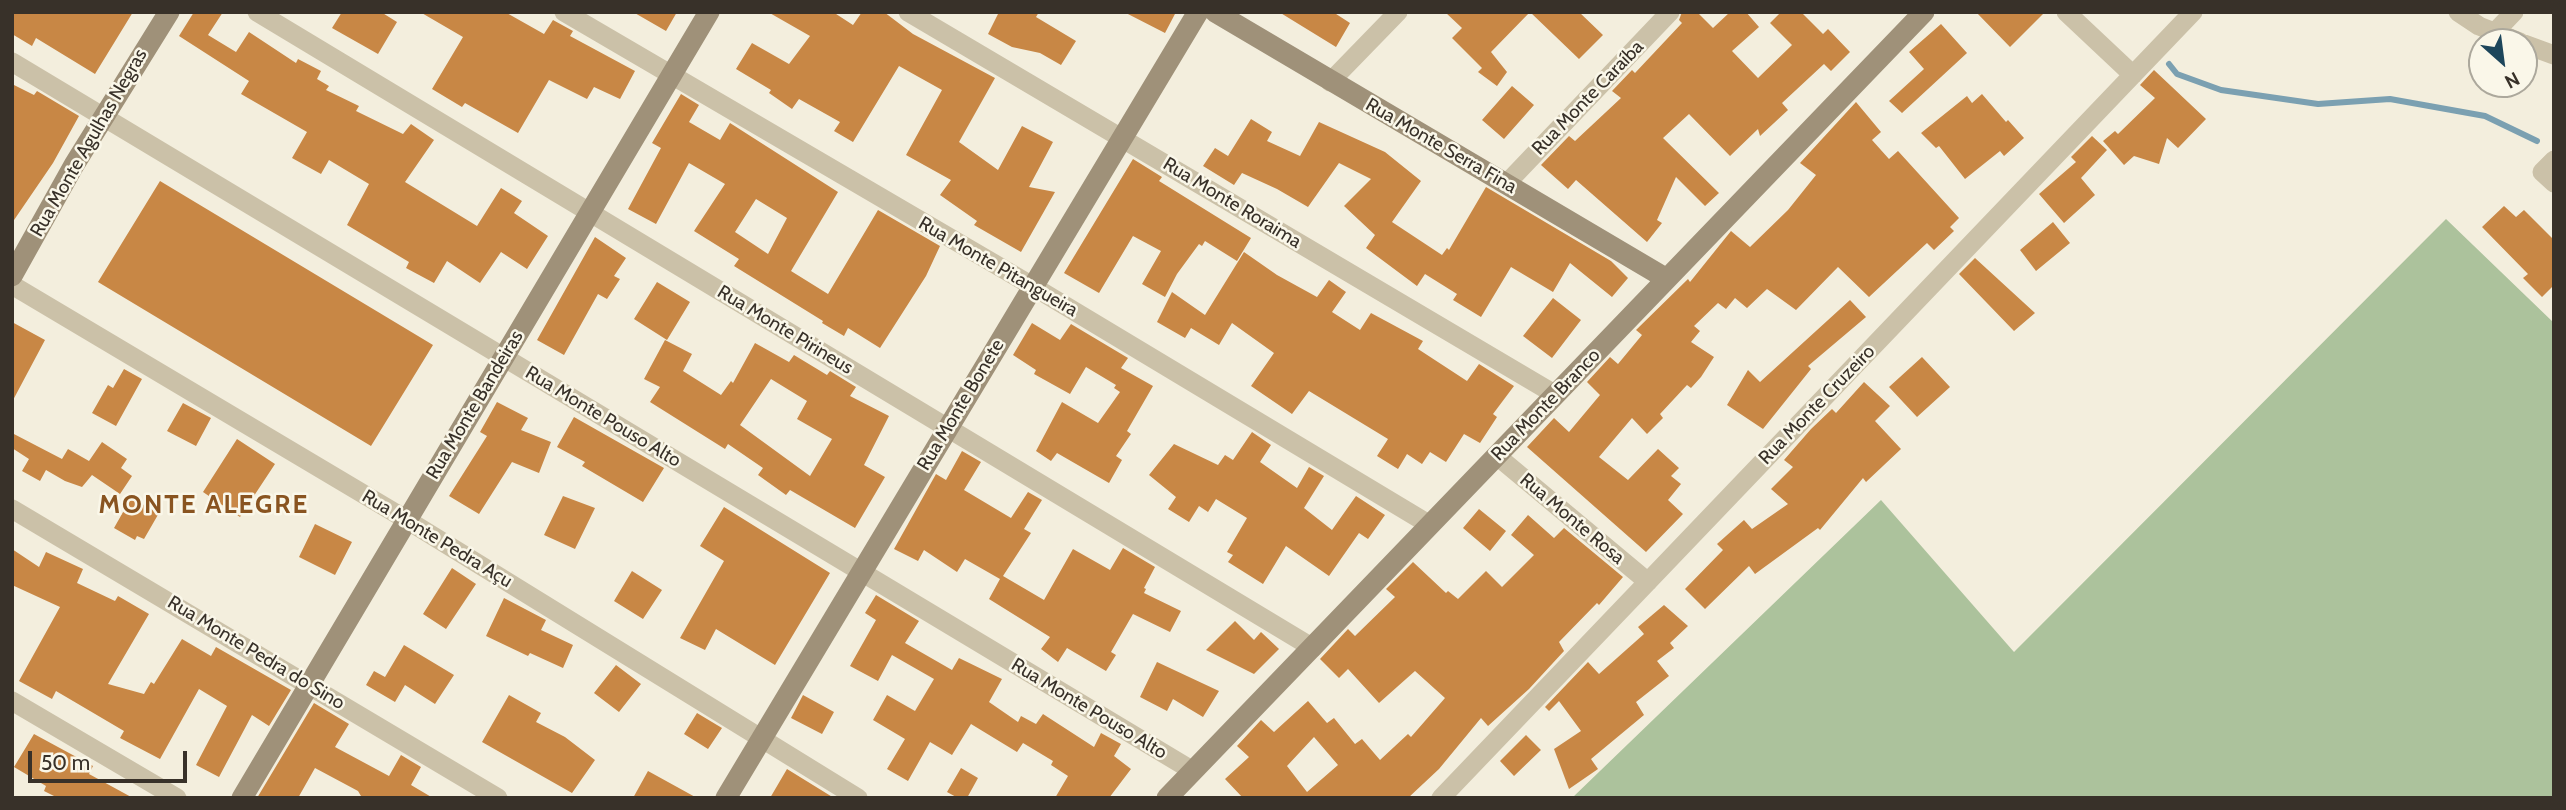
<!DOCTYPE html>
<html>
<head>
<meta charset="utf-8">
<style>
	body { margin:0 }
	#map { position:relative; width:2566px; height:810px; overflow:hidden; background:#f3eedd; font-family:Cabin,sans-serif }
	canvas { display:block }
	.frame { position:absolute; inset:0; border:14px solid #383129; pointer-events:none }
	.north { position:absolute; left:2468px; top:28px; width:70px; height:70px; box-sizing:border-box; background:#faf7e9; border:2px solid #aca89c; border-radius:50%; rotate:152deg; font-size:19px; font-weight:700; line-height:28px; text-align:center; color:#383129 }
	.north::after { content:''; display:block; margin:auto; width:24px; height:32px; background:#1d465b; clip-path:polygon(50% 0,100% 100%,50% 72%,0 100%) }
	.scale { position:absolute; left:28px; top:751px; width:159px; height:32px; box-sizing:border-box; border:4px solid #383129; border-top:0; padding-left:9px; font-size:21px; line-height:24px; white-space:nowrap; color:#383129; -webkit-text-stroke:5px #faf7e9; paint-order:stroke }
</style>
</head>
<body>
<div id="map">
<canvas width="2566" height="810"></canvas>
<div class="frame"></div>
<div class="north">N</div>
<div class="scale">50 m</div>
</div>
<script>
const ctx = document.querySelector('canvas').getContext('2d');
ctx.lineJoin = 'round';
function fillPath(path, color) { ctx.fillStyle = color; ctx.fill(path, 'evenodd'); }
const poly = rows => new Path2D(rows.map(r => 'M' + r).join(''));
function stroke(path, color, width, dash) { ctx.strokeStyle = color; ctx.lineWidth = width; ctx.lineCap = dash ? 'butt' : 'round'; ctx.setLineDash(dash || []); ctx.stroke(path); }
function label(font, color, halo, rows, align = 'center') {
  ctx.font = font + ' Cabin,sans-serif'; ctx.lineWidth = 5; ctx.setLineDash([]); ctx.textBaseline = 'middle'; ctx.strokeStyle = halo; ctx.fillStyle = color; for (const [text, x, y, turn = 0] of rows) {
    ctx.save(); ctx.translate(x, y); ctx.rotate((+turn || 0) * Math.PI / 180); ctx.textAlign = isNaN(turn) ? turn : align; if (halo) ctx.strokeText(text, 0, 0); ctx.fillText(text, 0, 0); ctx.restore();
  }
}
const green = poly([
	[2446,219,2554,323,2554,798,1572,798,1881,500,2014,652]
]);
const stream = poly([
	[2169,64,2177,74,2221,90,2318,104,2390,99,2485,116,2537,141]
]);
const building = poly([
	[12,12,133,12,95,74,36,38,32,46,12,34],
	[194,12,223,12,208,35,236,52,249,32,296,63,298,59,321,71,317,79,329,86,326,90,359,106,356,111,403,134,411,124,434,140,405,182,477,226,501,188,522,201,514,213,548,236,527,269,501,252,480,283,447,261,434,283,406,268,409,262,347,225,369,184,329,160,321,174,292,158,307,132,241,94,249,81,179,36],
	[342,12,381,12,397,22,378,54,332,28],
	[420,12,505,12,544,34,553,20,573,31,570,36,635,71,620,99,594,87,587,99,549,80,518,133,465,103,462,107,432,89,463,37],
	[633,12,677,12,666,31],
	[768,12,833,12,853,25,862,12,884,12,913,34,995,78,959,142,998,170,1022,126,1053,142,1029,187,1055,192,1021,252,974,225,977,221,940,195,951,180,906,155,942,90,899,66,853,142,834,131,840,122,799,99,792,109,769,93,771,90,736,69,752,43,789,64,810,36],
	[999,12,1039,12,1036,17,1076,41,1061,65,1040,53,1012,47,988,34],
	[1124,12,1176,12,1165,33],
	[1279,12,1333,12,1350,23,1336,47],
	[1445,12,1579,12,1603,35,1579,59,1530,12,1491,52,1507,72,1497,86,1478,72,1482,68,1452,38,1462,28],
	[1682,12,1697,12,1713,28,1730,12,1746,12,1759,27,1732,51,1758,78,1792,45,1770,23,1781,12,1801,12,1823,34,1828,29,1850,52,1831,71,1824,64,1782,103,1788,110,1760,136,1758,129,1730,156,1689,114,1663,138,1719,193,1705,206,1676,177,1657,220,1662,223,1647,242,1576,180,1568,189,1541,165,1569,136,1575,141,1621,98,1612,91,1632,70,1635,73,1682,23,1679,20],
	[1976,12,2045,12,2010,47],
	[1941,24,1967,53,1902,113,1889,101,1924,69,1909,52],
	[2154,70,2206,119,2178,148,2167,138,2159,164,2134,156,2124,165,2103,141,2115,131,2118,134,2155,98,2140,85],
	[12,84,34,95,37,91,79,116,53,163,12,223],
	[1512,86,1534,105,1504,139,1482,120],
	[681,94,699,105,689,122,720,140,730,123,838,192,791,271,828,294,878,210,940,246,926,276,880,348,848,328,844,336,822,323,823,321,734,266,739,259,694,231,725,184,689,163,656,224,628,209,661,148,652,143],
	[756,199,787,218,768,254,735,232],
	[1982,94,2006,122,2008,120,2024,138,2004,156,2000,151,1965,179,1939,146,1936,148,1921,133,1967,96,1972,103],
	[1856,102,1881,132,1872,140,1889,159,1898,151,1959,218,1950,227,1954,231,1934,250,1927,243,1869,297,1838,267,1796,310,1767,289,1747,308,1735,298,1726,309,1718,303,1694,326,1700,331,1691,342,1714,357,1701,377,1691,388,1687,385,1660,414,1663,418,1647,434,1632,418,1599,457,1628,480,1658,449,1679,468,1671,476,1681,484,1668,500,1683,514,1646,552,1527,447,1554,418,1569,432,1600,395,1587,382,1610,357,1618,364,1642,335,1636,330,1688,279,1690,282,1731,231,1750,247,1788,210,1816,175,1800,163],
	[1251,119,1272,132,1267,141,1300,156,1319,122,1385,152,1421,181,1392,222,1442,255,1447,248,1449,250,1486,187,1611,261,1628,278,1612,297,1570,263,1553,292,1511,267,1481,317,1453,300,1457,294,1425,274,1417,286,1366,248,1375,235,1344,206,1371,179,1339,163,1308,207,1277,189,1242,173,1234,185,1203,166,1215,148,1228,156],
	[2092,136,2107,150,2081,178,2095,195,2064,223,2039,194,2076,162,2071,157],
	[1133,159,1162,177,1159,181,1251,238,1237,261,1205,241,1202,246,1199,244,1177,274,1165,297,1142,284,1161,251,1133,236,1099,293,1064,273],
	[160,181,433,345,371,446,98,282],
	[2504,206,2516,217,2524,210,2554,240,2554,285,2542,297,2523,278,2528,274,2482,227],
	[2053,222,2070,243,2036,271,2020,250],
	[595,237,626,258,614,276,620,279,607,299,598,294,564,355,537,340],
	[1244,252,1277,275,1317,297,1329,280,1346,292,1332,312,1360,330,1371,313,1423,341,1418,349,1467,381,1479,364,1514,386,1493,414,1497,417,1480,443,1464,434,1446,462,1430,452,1422,464,1407,454,1398,469,1377,456,1388,439,1309,391,1292,414,1251,386,1274,353,1232,323,1219,345,1191,328,1185,338,1157,322,1172,292,1205,315],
	[1975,258,2035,313,2014,331,1959,274],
	[657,282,690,302,667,340,634,319],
	[1553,298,1581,320,1552,358,1523,336],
	[1850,300,1866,317,1808,366,1811,369,1763,429,1727,405,1748,370,1760,382],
	[12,322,45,340,12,402],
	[1032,323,1060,340,1071,324,1128,358,1121,368,1153,386,1127,431,1131,434,1116,456,1122,460,1109,483,1057,453,1051,461,1036,451,1062,402,1098,423,1120,392,1114,388,1116,385,1086,367,1070,394,1034,374,1036,370,1013,355],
	[665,340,692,354,683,371,721,395,731,381,733,383,755,343,789,362,794,355,827,375,830,371,856,387,850,396,889,416,864,465,885,477,855,528,790,490,786,495,758,475,763,468,728,444,725,449,650,402,660,387,644,379],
	[771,379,807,401,797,419,832,439,810,476,740,425],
	[1922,357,1950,387,1917,417,1889,387],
	[124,369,142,379,116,426,92,413,108,385,113,388],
	[1864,382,1890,406,1875,421,1901,449,1866,482,1863,478,1820,530,1818,528,1755,574,1749,566,1705,609,1685,589,1723,550,1717,544,1744,520,1752,529,1788,504,1771,489,1793,467,1784,460,1811,429,1832,409,1836,413],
	[497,402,528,418,521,430,551,442,539,473,512,462,479,514,449,496,487,436,480,432],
	[183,403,211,418,196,446,167,431],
	[574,417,664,468,643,502,582,466,585,462,557,447],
	[1252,432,1271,445,1260,462,1297,488,1309,467,1324,476,1304,508,1332,530,1356,496,1385,515,1368,539,1359,533,1329,576,1286,546,1263,584,1228,562,1233,555,1227,552,1247,518,1216,499,1208,512,1199,506,1189,522,1168,509,1176,497,1149,475,1174,444,1218,465,1225,455,1233,460],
	[12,433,62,459,68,449,89,461,102,442,127,459,121,468,132,476,120,494,92,475,82,487,65,481,46,470,40,481,22,471,29,459,12,448],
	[237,439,275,464,240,517,203,492],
	[962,451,981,462,964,490,1011,518,1028,492,1042,500,1024,529,1031,533,1003,576,1044,600,1073,549,1110,570,1123,548,1155,567,1144,588,1146,589,1144,593,1181,611,1170,632,1133,614,1111,652,1116,655,1106,671,1067,648,1058,662,1041,649,1050,637,989,599,1000,579,965,559,957,572,924,550,918,561,894,549,936,474,946,480],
	[563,496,595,508,575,549,544,535],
	[131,498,159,513,144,539,137,536,135,540,114,528],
	[724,507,830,573,775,665,716,629,705,650,680,638,724,561,700,546],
	[1479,509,1506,531,1490,551,1463,528],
	[1528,515,1554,538,1564,528,1623,577,1599,605,1597,603,1559,642,1564,651,1529,689,1488,726,1481,718,1439,769,1408,798,1243,798,1225,779,1249,757,1237,746,1261,720,1274,732,1308,701,1327,723,1334,718,1355,744,1362,739,1380,760,1408,734,1411,737,1445,698,1415,671,1379,703,1348,669,1339,678,1320,659,1348,629,1355,636,1395,597,1386,589,1413,562,1446,593,1448,591,1458,599,1486,571,1502,587,1534,555,1511,535],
	[1314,737,1338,765,1307,792,1287,766],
	[315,524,352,542,335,575,299,557],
	[12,549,39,567,46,552,83,569,77,583,115,601,118,596,149,614,108,684,144,694,151,682,154,684,182,639,211,656,216,647,291,690,269,726,252,715,219,777,196,765,227,706,199,689,160,759,120,738,124,731,56,691,52,699,19,681,60,607,12,585],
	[452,568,476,584,446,629,423,614],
	[632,571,662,590,643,619,614,601],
	[876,595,919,621,905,643,952,670,959,658,1002,679,989,702,1018,722,1021,716,1036,724,1043,714,1094,747,1101,733,1121,744,1114,756,1131,769,1109,798,1055,798,1068,776,1051,765,1053,761,1023,743,1017,752,971,724,952,755,930,742,908,781,887,769,905,739,873,720,887,695,915,711,934,679,892,655,878,681,850,666,876,620,865,613],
	[504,598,546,620,541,630,573,645,563,668,530,653,528,656,486,636],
	[1664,605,1688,626,1670,643,1674,648,1657,661,1669,676,1636,702,1644,715,1591,759,1598,769,1569,789,1554,749,1581,731,1559,701,1549,711,1545,707,1588,662,1599,674,1644,634,1638,627],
	[1235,621,1254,640,1261,632,1279,649,1254,674,1206,650],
	[404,645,454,675,435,704,405,685,395,702,366,685,374,671,385,677],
	[1157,662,1219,691,1203,717,1173,699,1167,711,1140,697],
	[616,665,641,684,619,712,594,693],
	[509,695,541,713,536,722,565,737,595,760,572,793,482,742],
	[803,695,834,712,822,734,791,718],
	[314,703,349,724,335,747,389,776,401,755,421,767,411,785,433,798,361,796,358,791,315,768,298,798,257,798],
	[697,713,722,728,708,749,684,734],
	[34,734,93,766,89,774,133,798,58,798,44,791,46,786,14,767],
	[1526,735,1541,750,1514,776,1500,761],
	[961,768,978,778,967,798,958,798,947,792],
	[787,769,834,798,770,798],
	[648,771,697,798,633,798]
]);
const street = poly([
	[257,12,1313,648],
	[564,12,1034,287,1430,525],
	[908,12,1556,395],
	[2066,12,2133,75],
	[2458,12,2479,26,2520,42],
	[2495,32,2514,12],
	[2524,44,2554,55],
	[12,62,1193,771],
	[1330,82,1398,12],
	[2554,160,2542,172,2554,183],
	[1506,184,1670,12],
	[12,285,407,520,858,798],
	[1497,456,1648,582],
	[12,509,498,798],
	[12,701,177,798],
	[1441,798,2193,12]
]);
const secondary = poly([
	[1215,12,1667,279],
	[12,276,74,165,169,12],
	[242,798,709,12],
	[726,798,1198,12],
	[1167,798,1924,12]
]);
const streetNames = [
	["Rua Monte Caraíba",1588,98,-46],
	["Rua Monte Agulhas Negras",89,143,-60],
	["Rua Monte Serra Fina",1441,146,30],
	["Rua Monte Roraima",1232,203,31],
	["Rua Monte Pitangueira",998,267,30],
	["Rua Monte Pirineus",785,330,31],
	["Rua Monte Bandeiras",475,405,-59],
	["Rua Monte Bonete",961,405,-59],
	["Rua Monte Branco",1546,405,-46],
	["Rua Monte Cruzeiro",1817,405,-46],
	["Rua Monte Pouso Alto",603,417,31],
	["Rua Monte Rosa",1572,519,40],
	["Rua Monte Pedra Açu",437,539,31],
	["Rua Monte Pedra do Sino",256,653,31],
	["Rua Monte Pouso Alto",1089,709,31]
];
const districtNames = [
	["MONTE ALEGRE",204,505]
];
fillPath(green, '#acc29c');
stroke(stream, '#7ba0b1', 6);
fillPath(building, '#c88745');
stroke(street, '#cbc1a8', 19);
stroke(secondary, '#9f9179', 21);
label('19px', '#383129', '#faf7e9', streetNames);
ctx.letterSpacing = '2px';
label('bold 26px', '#895420', '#faf7e9', districtNames);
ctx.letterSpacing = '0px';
</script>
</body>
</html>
